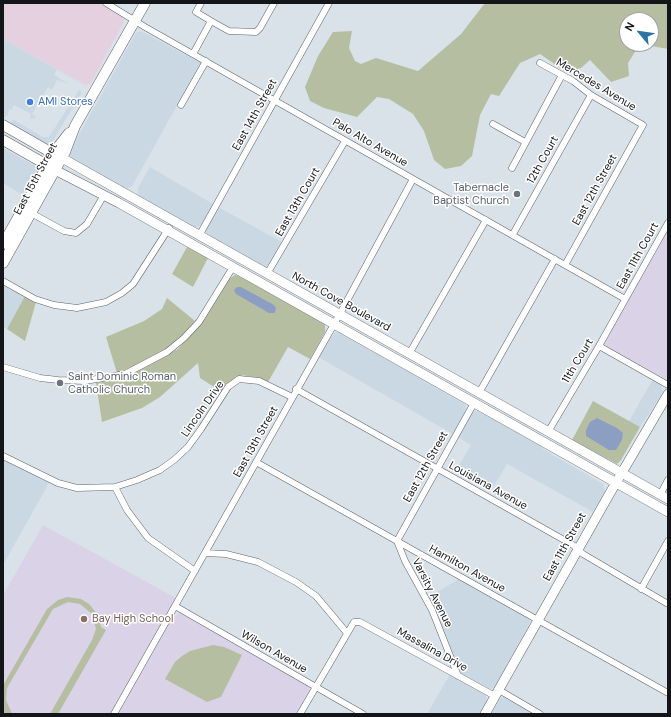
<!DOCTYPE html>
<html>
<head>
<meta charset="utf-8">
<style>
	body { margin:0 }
	#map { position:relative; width:671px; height:717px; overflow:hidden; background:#dae2e9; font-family:"DM Sans",sans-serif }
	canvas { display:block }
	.frame { position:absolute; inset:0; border:4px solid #131518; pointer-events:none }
	.north { position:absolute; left:619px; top:12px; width:40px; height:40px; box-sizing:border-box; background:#fff; border:1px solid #a1a1a3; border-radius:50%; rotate:299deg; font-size:11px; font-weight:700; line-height:16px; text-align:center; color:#131518 }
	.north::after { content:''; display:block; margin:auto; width:14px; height:18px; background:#2b73a7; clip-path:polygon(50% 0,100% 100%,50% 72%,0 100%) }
</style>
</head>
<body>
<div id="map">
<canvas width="671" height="717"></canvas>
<div class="frame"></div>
<div class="north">N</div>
</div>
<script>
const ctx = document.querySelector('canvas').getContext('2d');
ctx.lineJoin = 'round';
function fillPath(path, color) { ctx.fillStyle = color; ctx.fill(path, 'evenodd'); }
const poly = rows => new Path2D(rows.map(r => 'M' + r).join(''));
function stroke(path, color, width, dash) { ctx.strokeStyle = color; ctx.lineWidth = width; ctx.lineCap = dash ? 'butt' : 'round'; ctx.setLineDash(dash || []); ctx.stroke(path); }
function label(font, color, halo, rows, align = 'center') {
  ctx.font = font + ' "DM Sans",sans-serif'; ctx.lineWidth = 3; ctx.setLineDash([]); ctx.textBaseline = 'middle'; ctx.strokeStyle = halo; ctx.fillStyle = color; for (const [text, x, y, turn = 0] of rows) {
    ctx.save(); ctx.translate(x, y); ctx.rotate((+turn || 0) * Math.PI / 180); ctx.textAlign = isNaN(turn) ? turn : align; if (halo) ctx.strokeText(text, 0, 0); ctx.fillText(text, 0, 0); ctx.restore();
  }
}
const built = poly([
	[141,31,201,63,132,186,126,189,71,158,69,152,136,33],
	[3,39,83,84,86,85,84,85,57,70,54,75,69,84,57,80,52,90,48,87,32,114,36,117,35,118,30,119,31,114,14,105,11,110,9,109,8,115,3,118],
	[79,90,81,91,81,94,51,144,48,145,12,125,11,122,14,120,43,137,49,137],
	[3,148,35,166,38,170,38,173,26,197,3,183],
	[150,167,213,204,201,225,194,228,138,195,138,188],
	[218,207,282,242,267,266,264,267,207,235,206,229],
	[3,285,25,296,7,329,3,327],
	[335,332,339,332,465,404,466,411,453,434,318,357],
	[653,379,661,385,663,393,640,427,629,421],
	[475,411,481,412,536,443,546,451,603,484,605,492,593,512,507,464,492,489,457,469,471,445,458,437,472,413],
	[3,459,49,483,3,565],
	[459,579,528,617,530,622,495,687,491,689,462,674,428,597],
	[450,674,486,695,487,701,480,714,427,714],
	[503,697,505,698,533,714,491,714,500,699]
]);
const industrial = poly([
	[3,3,102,3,122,15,124,22,91,83,86,85,3,39]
]);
const education = poly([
	[668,228,668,380,606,347,604,343],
	[43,525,176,598,111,714,3,714,3,595],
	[180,613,308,686,310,690,297,714,118,714,172,618]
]);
const green = poly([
	[485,3,668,3,668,49,640,44,628,63,629,76,611,82,590,60,581,68,566,72,540,54,520,63,499,96,491,94,480,115,472,156,461,166,445,169,434,160,424,131,413,114,389,99,377,97,357,117,324,108,310,101,305,87,318,56,333,32,352,31,349,48,355,61,361,64,376,58,418,71,461,34],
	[627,20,651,20,651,44,627,44],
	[187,247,208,258,193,287,172,274],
	[235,275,239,276,325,324,325,332,310,359,288,347,268,382,259,378,242,375,227,384,222,392,200,378,198,363,160,397,142,408,102,422,96,383,127,376,178,349,201,323,229,279],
	[25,296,36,302,25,341,7,329],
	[167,298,195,321,179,339,165,350,136,366,117,373,106,337,144,321,162,309],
	[593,401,640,427,621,460,617,464,572,440],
	[67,597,81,599,89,604,98,615,101,627,106,630,58,714,50,714,92,640,96,629,92,614,80,604,68,602,53,609,7,688,6,700,12,714,4,714,3,686,5,682,47,609,58,600],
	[213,645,224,647,242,655,221,697,207,702,165,679,175,662,182,656,190,651]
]);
const water = poly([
	[237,287,241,287,274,305,276,308,275,313,269,313,236,294,234,290],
	[597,418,617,428,623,433,622,440,616,450,609,450,586,436,586,430,590,422]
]);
const minor = poly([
	[106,3,145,27,625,299],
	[211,21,229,31,256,32,260,28,274,3],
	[193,54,211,21,196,12,201,3],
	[540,63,573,81,591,95,643,125,565,265],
	[181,105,206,61],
	[493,124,525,142],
	[512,168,562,75],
	[31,213,64,231,76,233,87,224,104,195],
	[513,234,591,95],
	[199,236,329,3],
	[267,274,345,141],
	[3,281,35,299,54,305,77,308,106,302,122,293,133,284,169,228],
	[599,346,668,385],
	[409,354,486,220],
	[3,367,40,378,58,380,85,381,125,374,167,352,184,338,199,322,233,267],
	[296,389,573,545,583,554,668,604],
	[479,393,555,259],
	[548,432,599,346,668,223],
	[3,456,58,483,77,488,115,487,137,480,160,470,174,460,188,447,201,429,228,387,239,379,259,381,292,397],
	[256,462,668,693],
	[115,487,127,510,148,538,195,571],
	[660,495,668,480],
	[205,553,226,554,258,562,296,582,316,596,347,633],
	[641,589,668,541],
	[175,606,363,714],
	[458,676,432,610,405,561,397,541,474,403],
	[499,690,540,714],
	[114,714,342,310,413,179],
	[300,714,354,622,360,622,495,696]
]);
const secondary = poly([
	[62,158,668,499],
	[55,170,119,203,668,512],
	[485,714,610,493,668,394]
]);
const primary = poly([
	[3,125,59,157],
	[3,140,54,169],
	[3,244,58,147,69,133],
	[3,263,65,152,75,126,145,3]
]);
const markers = [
	[30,102,4,"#3f7fe0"],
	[517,194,4,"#6b7280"],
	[60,383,4,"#6b7280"],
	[84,619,4,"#8d6e63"]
];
const streetNames = [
	["Mercedes Avenue",596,85,31],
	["East 14th Street",255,115,-61],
	["Palo Alto Avenue",370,143,30],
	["12th Court",543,160,-61],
	["East 15th Street",36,179,-62],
	["East 12th Street",595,190,-61],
	["East 13th Court",298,202,-60],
	["East 11th Court",638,256,-61],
	["North Cove Boulevard",341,302,29],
	["11th Court",578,361,-59],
	["Lincoln Drive",203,409,-55],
	["East 13th Street",256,442,-61],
	["East 12th Street",426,467,-61],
	["Louisiana Avenue",488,486,29],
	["East 11th Street",565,547,-61],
	["Hamilton Avenue",467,569,29],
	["Varsity Avenue",432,593,63],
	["Massalina Drive",432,650,29],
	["Wilson Avenue",274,652,30]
];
const shopNames = [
	["AMI Stores",38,102]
];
const worshipNames = [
	["Tabernacle",509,188],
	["Baptist Church",509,201],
	["Saint Dominic Roman",68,377,"left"],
	["Catholic Church",68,390,"left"]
];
const educationNames = [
	["Bay High School",92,619]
];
fillPath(built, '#cad8e4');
fillPath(industrial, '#e4d0df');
fillPath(education, '#dad3e8');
fillPath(green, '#b6bea1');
fillPath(water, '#8c9fc3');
stroke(minor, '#5c6369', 7);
stroke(secondary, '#5c6369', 10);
stroke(primary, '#5c6369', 11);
stroke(minor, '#fff', 6);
stroke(secondary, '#fff', 9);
stroke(primary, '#fff', 10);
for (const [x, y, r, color] of markers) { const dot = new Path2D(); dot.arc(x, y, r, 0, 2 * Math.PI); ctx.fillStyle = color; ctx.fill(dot); stroke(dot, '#fff', 1.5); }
label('11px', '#131518', '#fff', streetNames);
label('11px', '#366cbe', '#fff', shopNames, 'left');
label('11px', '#5b616d', '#fff', worshipNames, 'right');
label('11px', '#785e54', '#fff', educationNames, 'left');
</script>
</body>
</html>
